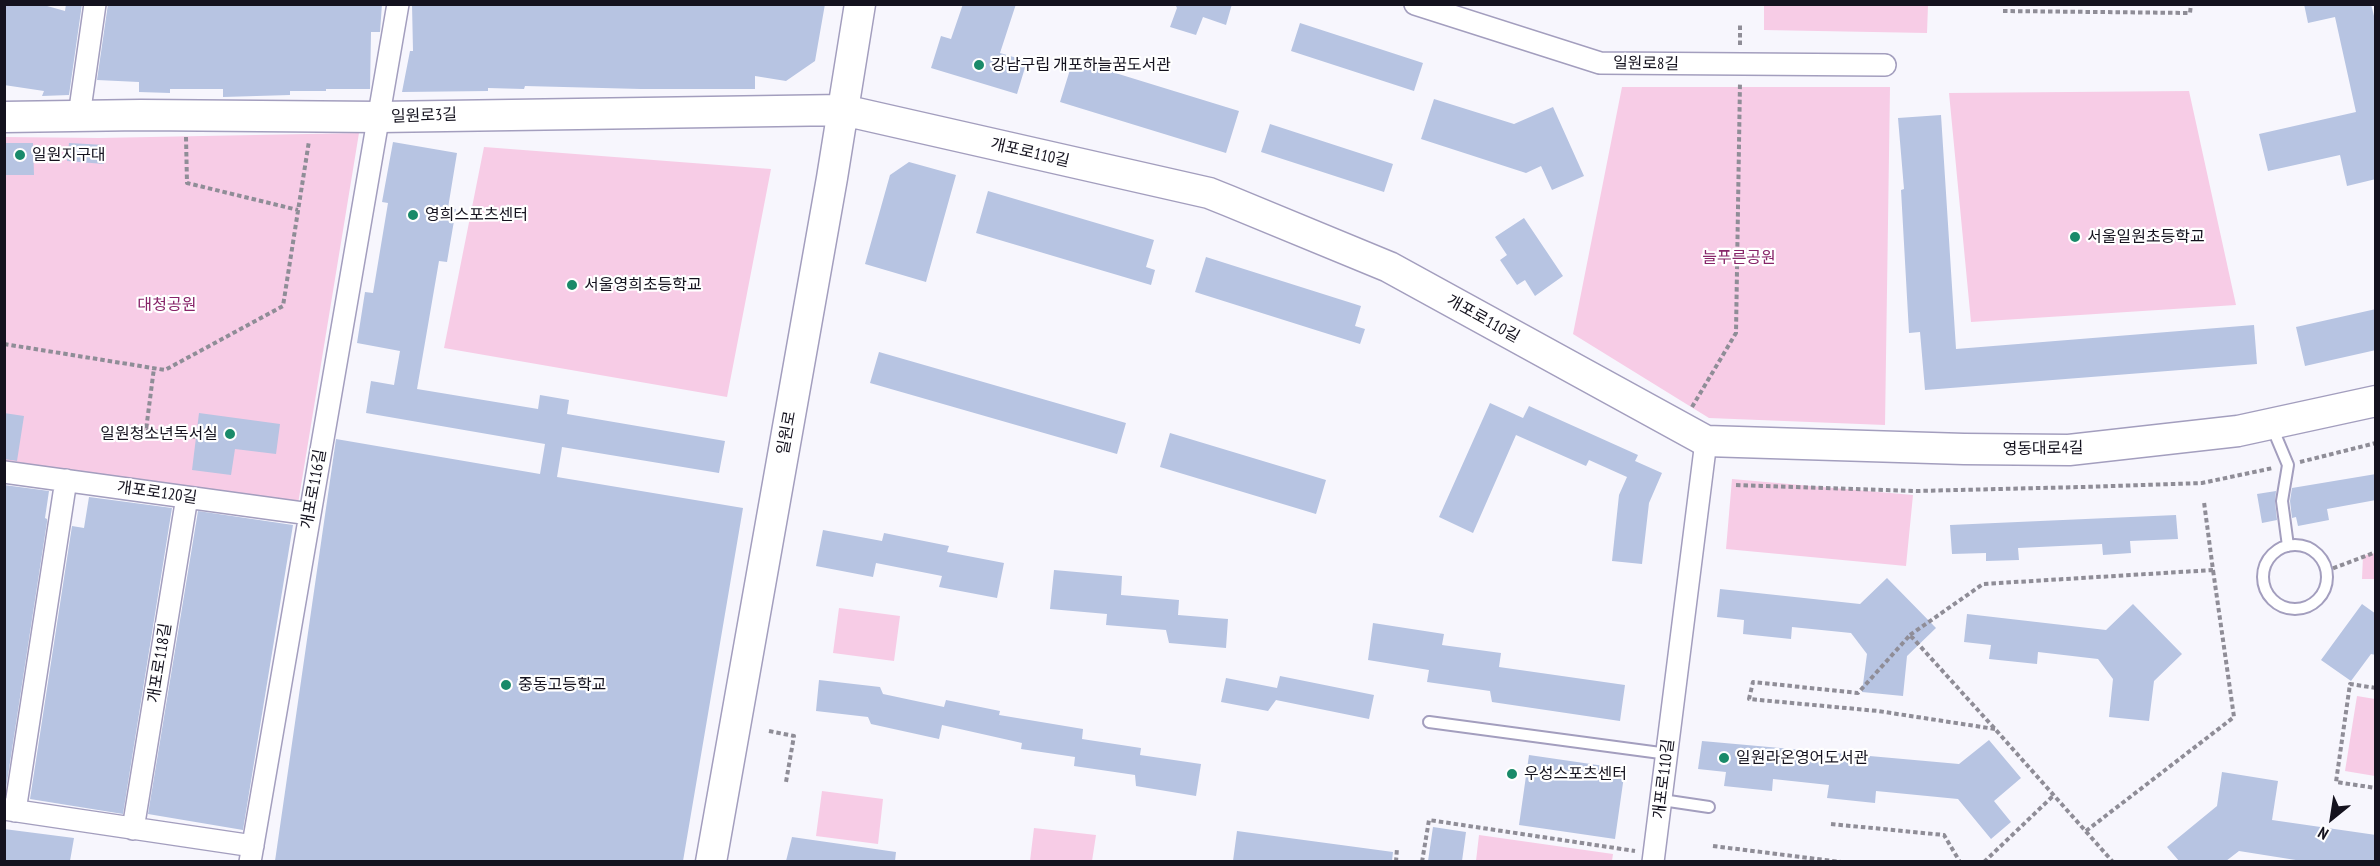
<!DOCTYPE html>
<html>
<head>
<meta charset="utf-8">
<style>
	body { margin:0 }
	#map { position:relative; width:2380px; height:866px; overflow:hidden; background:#f7f6fd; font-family:"PT Sans Narrow",sans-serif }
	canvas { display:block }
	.frame { position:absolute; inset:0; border:6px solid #14121e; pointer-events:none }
	.north { position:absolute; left:2302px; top:788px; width:60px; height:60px; -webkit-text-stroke:4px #fff; paint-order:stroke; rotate:210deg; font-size:16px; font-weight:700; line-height:24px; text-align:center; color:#14121e }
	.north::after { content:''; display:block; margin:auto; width:21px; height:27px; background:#14121e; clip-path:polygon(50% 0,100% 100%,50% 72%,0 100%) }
</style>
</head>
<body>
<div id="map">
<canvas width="2380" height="866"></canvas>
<div class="frame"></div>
<div class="north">N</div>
</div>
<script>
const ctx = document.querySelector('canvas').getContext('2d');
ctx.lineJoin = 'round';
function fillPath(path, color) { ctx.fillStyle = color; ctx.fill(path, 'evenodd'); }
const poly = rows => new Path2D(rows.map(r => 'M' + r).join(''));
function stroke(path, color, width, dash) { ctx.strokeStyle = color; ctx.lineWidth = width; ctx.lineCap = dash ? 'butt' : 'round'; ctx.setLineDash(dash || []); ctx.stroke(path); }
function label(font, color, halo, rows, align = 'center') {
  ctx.font = font + ' "PT Sans Narrow","Noto Sans KR",sans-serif'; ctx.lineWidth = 4.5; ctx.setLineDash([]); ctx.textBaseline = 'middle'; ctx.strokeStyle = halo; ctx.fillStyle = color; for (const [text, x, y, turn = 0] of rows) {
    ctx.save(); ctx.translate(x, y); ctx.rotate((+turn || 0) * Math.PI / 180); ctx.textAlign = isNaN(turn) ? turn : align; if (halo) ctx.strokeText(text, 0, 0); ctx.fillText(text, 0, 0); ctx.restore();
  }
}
const green = poly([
	[1764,5,1928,5,1927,33,1764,30],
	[1622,87,1890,87,1885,425,1709,418,1573,334],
	[2189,91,2236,305,1971,322,1949,93],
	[359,133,298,504,5,463,5,137,99,138],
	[484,147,771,169,727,397,444,348],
	[1732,479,1913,495,1906,566,1726,549],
	[2375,553,2375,579,2362,579,2363,556],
	[839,608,900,616,894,661,833,653],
	[2357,696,2375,699,2375,776,2345,771],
	[822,791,883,799,878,844,816,836],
	[1034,828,1096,835,1092,861,1030,861],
	[1479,835,1613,854,1612,861,1476,861]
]);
const building = poly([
	[4,4,40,4,65,11,66,4,82,4,69,95,42,96,44,91,4,85],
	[108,4,382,4,380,32,371,32,370,89,326,89,326,91,290,91,290,95,223,97,223,89,170,89,170,93,139,92,139,82,97,80],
	[412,4,825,4,815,61,786,81,755,76,755,89,641,89,525,86,524,89,488,88,488,91,402,92,410,51,413,51],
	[963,4,1016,4,1000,53,1027,61,1017,94,931,68,941,36,951,39],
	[1175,4,1232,4,1226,25,1203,17,1196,35,1170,27,1177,8],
	[2304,4,2371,4,2376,24,2376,179,2347,186,2340,155,2268,171,2259,134,2356,112,2335,17,2308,23],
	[1300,23,1423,63,1414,91,1291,51],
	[1073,60,1239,111,1226,153,1060,102],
	[1434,99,1514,124,1553,107,1584,176,1552,190,1541,166,1526,173,1421,139],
	[1941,115,1956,349,2254,325,2257,364,1925,390,1920,332,1909,333,1901,190,1904,189,1898,118],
	[1270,124,1393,164,1384,192,1261,152],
	[393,142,457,153,448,208,456,209,447,262,439,261,417,389,538,409,540,395,569,400,567,414,725,441,719,473,562,447,557,477,743,508,683,861,275,861,336,439,540,474,545,444,366,413,371,381,394,385,400,351,357,343,365,292,373,293,388,203,382,202],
	[4,143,33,143,34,175,4,175],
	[69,143,105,145,104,164,67,161],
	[909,162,956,175,926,282,865,264,890,175],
	[988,191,1154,240,1146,267,1155,270,1151,285,976,233],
	[1524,218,1563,276,1535,296,1525,280,1517,285,1500,260,1507,255,1495,237],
	[1206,257,1361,306,1355,326,1365,329,1360,344,1195,292],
	[2376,309,2376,350,2305,366,2296,327],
	[879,352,1126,423,1117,454,870,383],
	[1490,403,1523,418,1529,406,1638,455,1635,461,1662,473,1649,503,1642,564,1612,561,1619,495,1627,477,1589,460,1586,466,1516,435,1473,533,1439,517],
	[4,413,24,416,17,461,4,459],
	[199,413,280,424,276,454,235,449,231,475,192,470],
	[1170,433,1326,480,1316,514,1160,467],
	[2376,474,2376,500,2327,509,2329,520,2298,526,2296,517,2292,518,2290,501,2292,488],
	[4,485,49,491,45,518,47,519,47,522,5,795],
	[2276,491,2275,502,2277,520,2262,523,2257,494],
	[89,497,172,508,123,814,30,799,72,526,84,528],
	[198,511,293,525,243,830,148,814],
	[2176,515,2178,539,2130,541,2131,553,2103,555,2102,544,2018,548,2019,560,1986,561,1986,553,1952,554,1950,525],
	[823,530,882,541,884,533,949,546,947,552,1004,563,997,598,939,587,942,576,876,563,873,577,816,566],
	[1054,570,1122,576,1121,595,1179,600,1178,615,1228,619,1226,648,1169,643,1166,630,1106,625,1107,614,1050,609],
	[1887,578,1936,628,1907,656,1903,696,1862,692,1867,654,1851,633,1792,627,1791,639,1743,634,1744,620,1717,617,1720,589,1860,604],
	[2133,604,2182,654,2154,681,2149,721,2109,717,2113,679,2098,659,2038,652,2037,664,1989,659,1991,645,1964,642,1967,614,2106,630],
	[2362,604,2376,614,2376,655,2371,654,2351,681,2321,660],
	[1373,623,1444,634,1442,645,1501,653,1499,667,1625,685,1620,721,1492,702,1490,691,1427,682,1429,670,1368,660],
	[1280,676,1374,695,1369,719,1276,700,1268,711,1221,702,1226,678,1277,688],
	[819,680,880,687,883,694,944,707,946,700,1000,711,999,715,1083,729,1082,739,1141,748,1140,755,1201,764,1196,796,1136,786,1135,775,1074,766,1075,757,1021,749,1022,743,942,725,939,739,871,724,868,717,816,711],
	[1989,740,2021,778,1994,801,2011,822,1991,839,1958,799,1876,791,1875,803,1827,798,1829,785,1773,779,1772,791,1724,786,1726,772,1698,769,1702,741,1959,764],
	[1529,755,1625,769,1615,839,1519,825],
	[2222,772,2278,781,2272,820,2376,835,2376,861,2302,861,2239,851,2226,861,2179,861,2167,847,2217,806],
	[1433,827,1466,832,1462,861,1428,861],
	[4,829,74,838,70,861,4,861],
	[1237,831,1393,852,1392,861,1233,861],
	[792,837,896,852,895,861,786,861]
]);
const path = poly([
	[2003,11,2190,13,2191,4],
	[1740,45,1740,24],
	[186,137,187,183,298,210],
	[4,344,165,370,283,306,309,141],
	[1692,407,1736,333,1740,82],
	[126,426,146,430,154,368],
	[146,430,196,437],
	[2300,462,2376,443],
	[1736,485,1916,491,2082,487,2202,483,2273,468],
	[2326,571,2376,552],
	[1910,635,1983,584,2213,570,2204,502],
	[2376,688,2350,684,2336,782,2376,788],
	[1995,729,1878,711,1749,699,1753,682,1858,693,1910,635,1995,729,2113,862],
	[769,731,794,736,786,782],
	[1831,824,1944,835,1960,862],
	[2086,831,2234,717,2213,570],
	[1713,846,1841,862],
	[1396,862,1397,848],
	[1422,862,1429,820,1635,851],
	[1984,862,2054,795]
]);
const lane = poly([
	[2272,427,2288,465,2282,501,2288,546],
	'2263 577a32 32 0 1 1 64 0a32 32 0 1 1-64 0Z',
	[1429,722,1668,754],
	[1662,800,1709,807]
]);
const street = poly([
	[1415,4,1600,63,1885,65],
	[79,116,95,4],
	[4,472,310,514],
	[4,809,253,846],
	[15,811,66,480],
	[133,829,187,497],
	[250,862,398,4],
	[1653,862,1706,441]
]);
const secondary = poly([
	[4,117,141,115,379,117,843,110,1209,193,1229,201,1389,267,1706,441,1964,449,2069,450,2238,431,2376,401],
	[711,862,832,178,860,4]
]);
const markers = [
	[979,65,6,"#198a69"],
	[20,155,6,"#198a69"],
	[413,215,6,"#198a69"],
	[2075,237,6,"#198a69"],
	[572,285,6,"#198a69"],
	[230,434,6,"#198a69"],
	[506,685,6,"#198a69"],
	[1724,758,6,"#198a69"],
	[1512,774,6,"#198a69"]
];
const streetNames = [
	["일원로8길",1646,64,1],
	["일원로3길",424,116,-2],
	["개포로110길",1030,153,13],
	["개포로110길",1483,319,29],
	["일원로",787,433,-80],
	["영동대로4길",2043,449,-1],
	["개포로116길",314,489,-80],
	["개포로120길",157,493,8],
	["개포로118길",160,663,-81],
	["개포로110길",1664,779,-83]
];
const poiNames = [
	["강남구립 개포하늘꿈도서관",991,65],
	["일원지구대",32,155],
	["영희스포츠센터",425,215],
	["서울일원초등학교",2087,237],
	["서울영희초등학교",584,285],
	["일원청소년독서실",218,434,"right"],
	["중동고등학교",518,685],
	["일원라온영어도서관",1736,758],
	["우성스포츠센터",1524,774]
];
const parkNames = [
	["늘푸른공원",1739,258],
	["대청공원",167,305]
];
fillPath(green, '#f7cce6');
fillPath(building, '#b7c4e2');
stroke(lane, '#a39ebe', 14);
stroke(street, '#a39ebe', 24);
stroke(secondary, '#a39ebe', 33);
stroke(path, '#8f8d97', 4, [4.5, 3]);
stroke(lane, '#fff', 10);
stroke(street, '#fff', 21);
stroke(secondary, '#fff', 30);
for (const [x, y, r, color] of markers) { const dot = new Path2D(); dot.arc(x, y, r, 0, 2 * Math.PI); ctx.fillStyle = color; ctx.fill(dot); stroke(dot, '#fff', 2); }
label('16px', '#14121e', '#fff', streetNames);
label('16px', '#14121e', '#fff', poiNames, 'left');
label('16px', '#872469', '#fff', parkNames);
</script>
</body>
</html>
